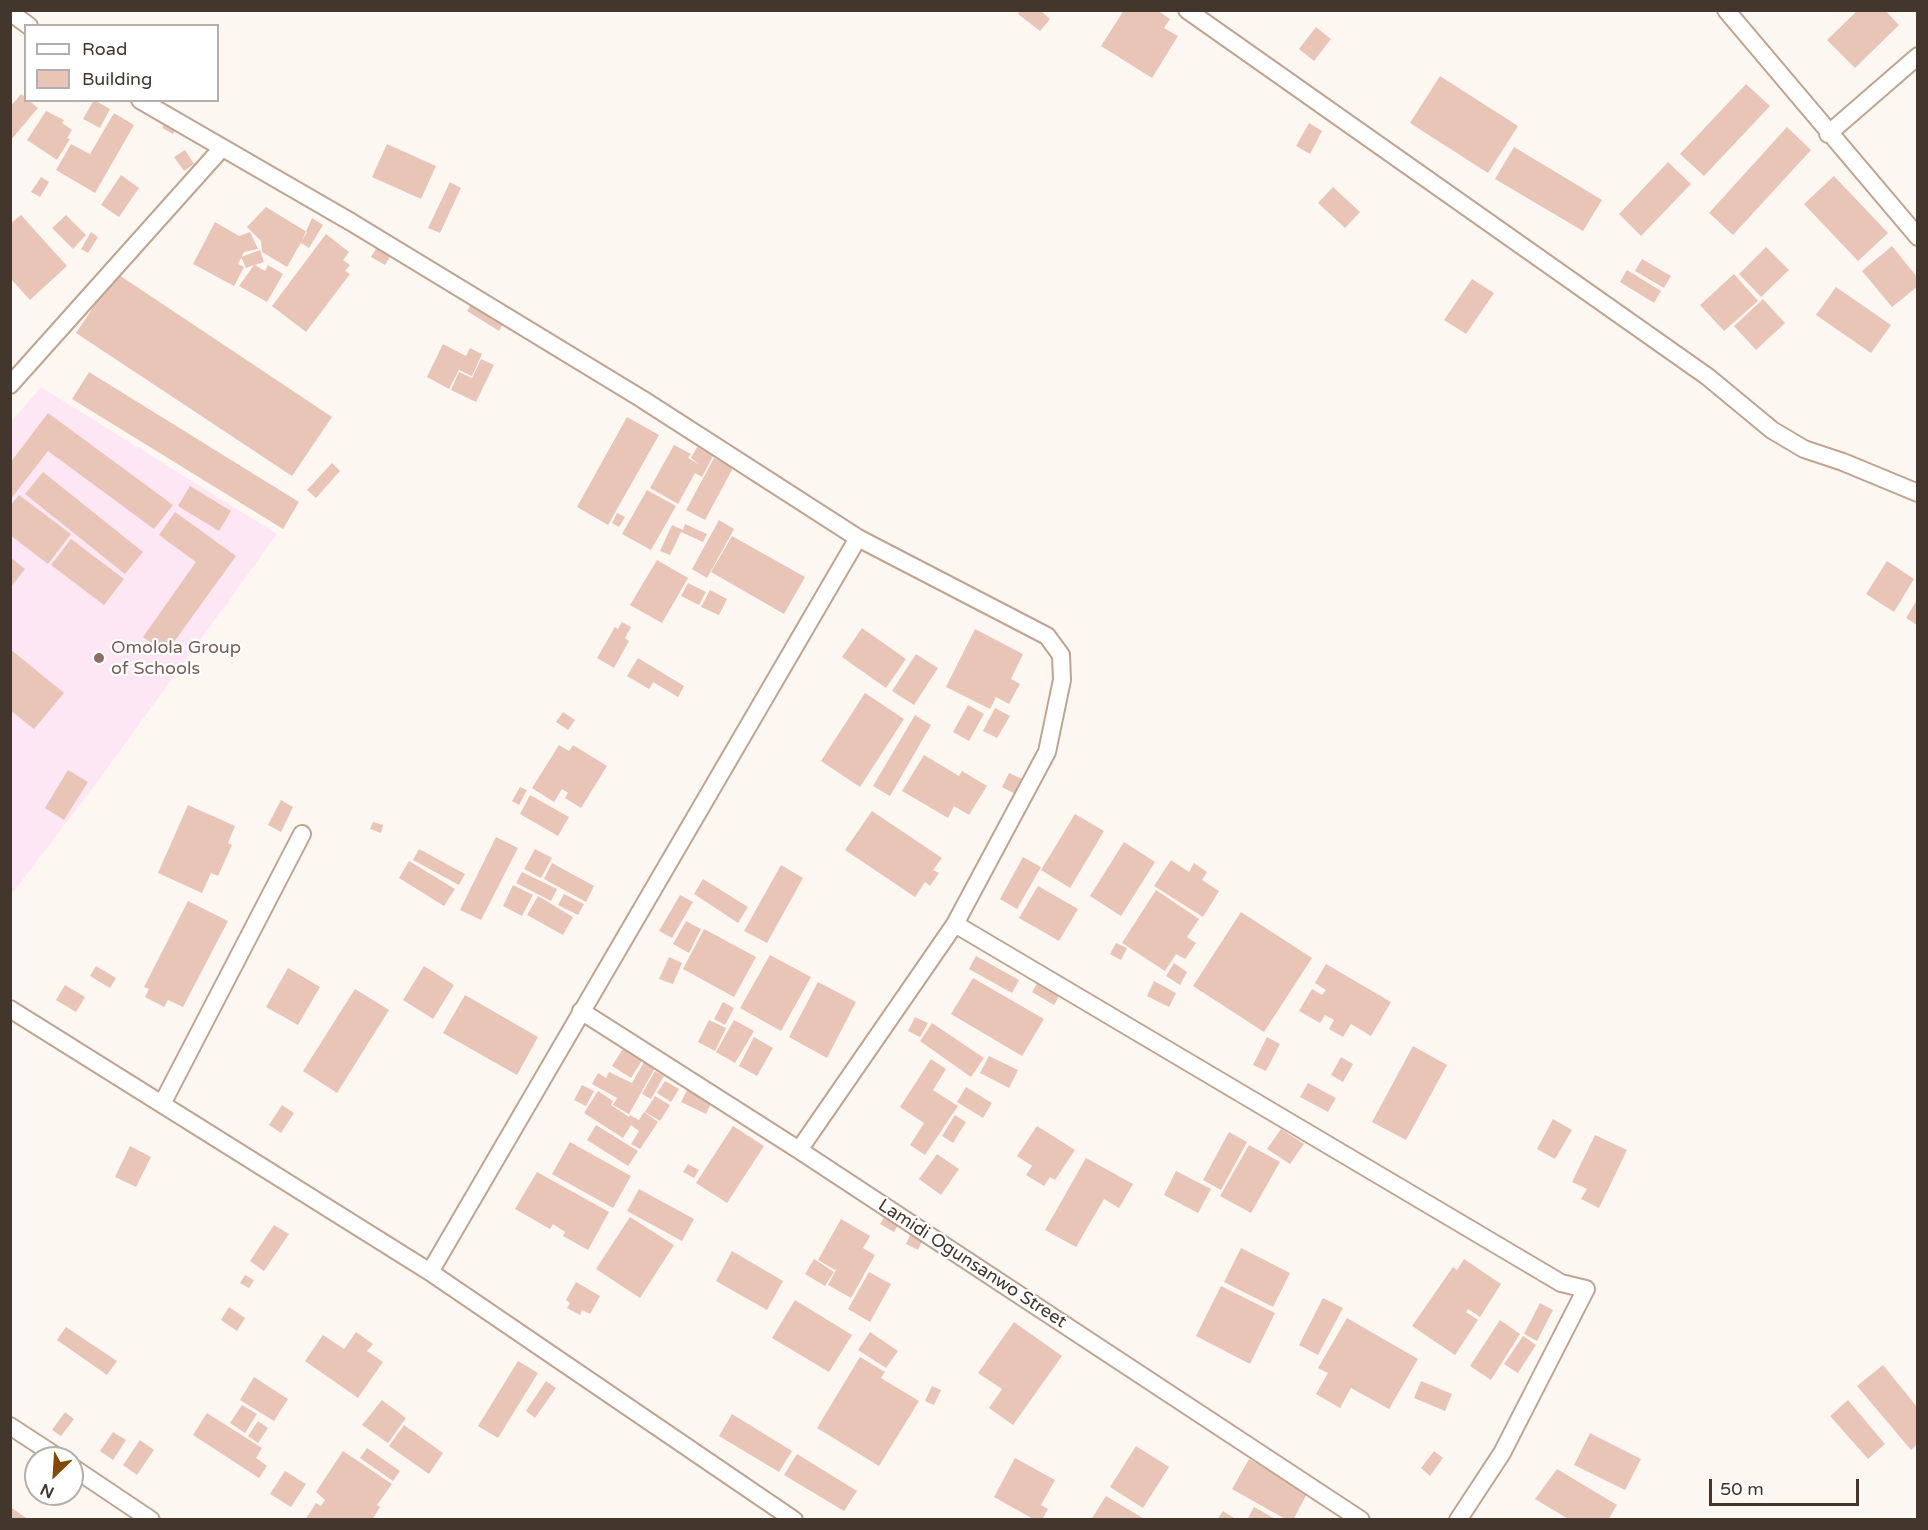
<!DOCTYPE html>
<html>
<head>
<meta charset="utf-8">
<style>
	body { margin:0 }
	#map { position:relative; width:1928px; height:1530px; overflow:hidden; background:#fdf7f2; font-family:"Varela Round",sans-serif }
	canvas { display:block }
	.frame { position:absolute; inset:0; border:12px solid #42362d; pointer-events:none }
	.legend { position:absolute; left:24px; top:24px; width:195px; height:78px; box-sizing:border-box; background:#fff; border:2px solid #b3afab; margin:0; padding:8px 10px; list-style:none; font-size:18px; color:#42362d }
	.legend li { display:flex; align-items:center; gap:12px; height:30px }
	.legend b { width:30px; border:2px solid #b3afab }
	.north { position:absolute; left:24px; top:1446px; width:60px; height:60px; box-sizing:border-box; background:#fff; border:2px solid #b3afab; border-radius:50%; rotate:205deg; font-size:16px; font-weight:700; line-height:24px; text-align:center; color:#42362d }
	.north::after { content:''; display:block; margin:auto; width:21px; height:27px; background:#844900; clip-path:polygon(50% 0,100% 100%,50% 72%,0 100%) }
	.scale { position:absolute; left:1709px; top:1479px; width:150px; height:27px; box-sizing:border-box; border:3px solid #42362d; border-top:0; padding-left:8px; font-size:18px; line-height:21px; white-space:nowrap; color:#42362d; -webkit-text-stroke:4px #fff; paint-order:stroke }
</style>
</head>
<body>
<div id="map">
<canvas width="1928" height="1530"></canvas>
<div class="frame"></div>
<ul class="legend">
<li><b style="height:8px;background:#fff"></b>Road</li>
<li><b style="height:16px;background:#e9c5b8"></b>Building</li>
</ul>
<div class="north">N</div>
<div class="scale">50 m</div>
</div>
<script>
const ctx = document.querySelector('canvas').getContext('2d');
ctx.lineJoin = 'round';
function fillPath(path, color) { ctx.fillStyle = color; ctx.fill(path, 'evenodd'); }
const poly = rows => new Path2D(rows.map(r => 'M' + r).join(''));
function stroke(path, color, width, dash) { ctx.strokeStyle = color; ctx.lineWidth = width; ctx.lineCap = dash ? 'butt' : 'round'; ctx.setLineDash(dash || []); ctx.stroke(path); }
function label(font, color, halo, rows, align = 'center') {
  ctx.font = font + ' "Varela Round",sans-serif'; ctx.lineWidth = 4.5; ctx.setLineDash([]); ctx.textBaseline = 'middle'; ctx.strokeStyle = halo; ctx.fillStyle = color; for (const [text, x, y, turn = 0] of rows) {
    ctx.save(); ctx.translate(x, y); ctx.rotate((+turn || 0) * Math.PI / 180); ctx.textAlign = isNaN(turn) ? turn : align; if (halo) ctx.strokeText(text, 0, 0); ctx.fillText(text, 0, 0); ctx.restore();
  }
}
const education = poly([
	[41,387,277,534,98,781,11,895,11,422]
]);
const building = poly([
	[1020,10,1040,10,1050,19,1040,31,1018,14],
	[1124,10,1157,10,1170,19,1164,28,1178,36,1152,78,1101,46],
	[1858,10,1885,10,1899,25,1855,68,1827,40],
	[1316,27,1331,39,1314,61,1299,49],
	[1440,76,1518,126,1488,173,1410,123],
	[1746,84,1770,106,1704,176,1680,154],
	[21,94,38,108,10,141,10,107],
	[94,100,110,109,100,128,83,119],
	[46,111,64,120,62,123,72,130,67,138,70,139,57,160,27,140],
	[114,113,134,125,95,193,56,170,71,144,90,154],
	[167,118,178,124,173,134,162,128],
	[1309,123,1322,131,1310,154,1296,146],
	[1787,127,1811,150,1733,235,1709,213],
	[387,144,436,166,421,199,372,177],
	[1514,147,1602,200,1583,231,1495,179],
	[185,150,194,164,184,171,174,157],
	[1668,162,1691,184,1641,236,1619,214],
	[121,175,139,188,119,217,101,205],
	[1834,176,1888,233,1858,261,1804,204],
	[41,177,49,182,40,197,31,192],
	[450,182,461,188,440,233,428,228],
	[1333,187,1360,212,1345,228,1318,203],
	[266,207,307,232,287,267,262,252,261,241,247,227],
	[21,215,67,266,30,300,10,278,10,224],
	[66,215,86,235,73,249,52,228],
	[312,218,323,225,309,248,301,243],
	[215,222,239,236,250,232,258,249,244,252,238,264,244,267,234,286,193,264],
	[91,232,98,237,88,253,81,249],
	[326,234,349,252,343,260,350,265,345,271,350,274,306,332,272,306],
	[380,242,394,250,385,265,371,257],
	[1892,246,1917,277,1917,287,1892,307,1862,271],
	[1766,247,1789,270,1761,297,1739,274],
	[260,250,264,262,255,265,265,271,268,265,283,274,267,302,239,286,254,265,246,268,241,257],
	[1642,259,1671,276,1664,288,1635,271],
	[1627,270,1661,291,1654,303,1620,282],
	[116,273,332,417,292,476,76,333],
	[1734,274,1758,301,1724,331,1700,305],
	[1472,279,1494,293,1466,334,1444,320],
	[1836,287,1891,325,1871,353,1816,315],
	[1763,299,1785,323,1756,350,1734,326],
	[474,300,506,319,499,331,467,311],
	[443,344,466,356,470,348,482,354,472,376,459,370,449,389,427,377],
	[481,359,494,365,476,402,451,390,459,372,472,378],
	[89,372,299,502,283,529,72,399],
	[48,413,173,505,154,529,48,451,10,500,10,463],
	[627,417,659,435,608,525,577,507],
	[674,445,691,454,688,458,700,465,691,458,697,447,713,456,702,477,695,473,678,504,650,488],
	[714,458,733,468,705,520,686,510],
	[332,463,340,471,316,498,307,490],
	[43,472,143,552,125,574,25,494],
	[190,486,231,511,219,531,178,506],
	[647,490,676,506,651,550,622,534],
	[19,495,71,534,48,564,10,535,10,506],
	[175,512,236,556,166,653,143,637,196,562,159,535],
	[617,513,625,517,619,527,612,523],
	[719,520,734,529,707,578,692,569],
	[685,524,707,534,703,542,681,532,670,555,660,551,672,525,683,530],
	[732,536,805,577,784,614,711,572],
	[71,539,124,579,104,605,51,565],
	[10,557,25,569,10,588],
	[657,560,688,578,662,623,630,605],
	[1887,561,1914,579,1894,612,1866,594],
	[688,583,706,592,699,605,681,596],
	[710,590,727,599,719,615,701,607],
	[1917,600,1917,625,1906,618],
	[622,622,631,627,625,638,629,641,614,668,597,658,615,627,618,629],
	[862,628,906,659,886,688,842,657],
	[975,629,1023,654,1011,679,1020,684,1009,704,996,697,990,709,946,687],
	[10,649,64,693,34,729,10,710],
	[916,654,938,668,914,705,892,691],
	[638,658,684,686,678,697,653,682,649,689,627,676],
	[865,693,904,719,860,787,821,761],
	[968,705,984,714,969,741,953,732],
	[995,708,1010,716,997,738,983,731],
	[563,712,575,720,568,730,556,722],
	[915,715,931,725,890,796,873,786],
	[559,745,569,751,573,745,607,766,581,808,565,798,568,793,562,789,554,802,532,788],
	[924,755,959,776,962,771,987,786,969,815,954,806,948,818,902,791],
	[68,770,88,782,64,820,45,808],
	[1009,773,1027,781,1019,796,1002,787],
	[520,787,527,790,519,805,512,801],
	[530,795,569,817,558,836,520,814],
	[281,800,293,807,281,832,268,825],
	[188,805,235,826,228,843,232,845,218,876,211,873,202,893,158,873],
	[872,811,942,858,933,870,939,873,930,886,925,882,915,897,845,850],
	[1075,814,1104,831,1070,888,1041,870],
	[373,822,383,825,381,833,370,829],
	[496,837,518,848,481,920,460,910],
	[1124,842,1155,862,1121,916,1090,896],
	[419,849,465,874,459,885,413,860],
	[535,849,552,858,541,878,524,869],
	[1023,857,1041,867,1017,909,1000,899],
	[1171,860,1189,872,1194,863,1207,872,1202,880,1219,891,1203,917,1154,886],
	[409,861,455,889,444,906,399,878],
	[552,863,594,886,586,902,544,879],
	[781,865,803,878,767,943,744,931],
	[522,872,557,889,551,901,516,883],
	[703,879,748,907,738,923,694,894],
	[513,885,533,895,522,916,503,906],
	[1038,886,1078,909,1059,941,1019,918],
	[1156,890,1199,919,1187,937,1196,943,1185,959,1176,954,1165,971,1122,943],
	[564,894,584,904,578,915,558,905],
	[680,895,693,902,672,938,659,931],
	[538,896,573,917,563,935,527,915],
	[188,901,228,921,183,1007,168,1000,164,1007,145,997,149,989,144,987],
	[1241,912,1312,958,1264,1032,1193,986],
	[686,921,701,929,689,953,673,944],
	[704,929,756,957,734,997,683,969],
	[1116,943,1127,948,1121,960,1110,954],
	[770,955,811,977,781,1031,740,1008],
	[976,956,1019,980,1012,993,969,969],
	[669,957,682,963,673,984,659,979],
	[1174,963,1187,972,1180,985,1166,976],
	[1326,964,1391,1002,1371,1036,1351,1024,1343,1037,1329,1029,1334,1020,1325,1015,1320,1023,1299,1011,1312,989,1322,995,1326,990,1315,983],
	[96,966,116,978,110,988,90,976],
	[424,966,454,985,433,1019,403,1000],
	[288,968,320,987,298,1025,266,1007],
	[973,978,1044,1019,1022,1056,951,1014],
	[1154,981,1176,993,1169,1007,1147,996],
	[818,982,856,1002,827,1058,789,1037],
	[1038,982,1060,994,1054,1005,1032,992],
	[65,985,85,997,76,1012,56,1000],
	[355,989,389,1010,337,1093,303,1071],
	[465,995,538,1037,517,1075,443,1033],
	[723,1002,734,1008,725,1025,714,1019],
	[915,1017,928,1023,920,1037,908,1031],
	[709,1020,726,1028,715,1051,698,1042],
	[734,1020,754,1031,735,1063,716,1052],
	[932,1023,984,1058,971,1077,920,1041],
	[754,1037,773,1048,757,1076,739,1066],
	[1267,1037,1280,1044,1266,1071,1253,1065],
	[1413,1046,1447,1065,1406,1140,1372,1122],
	[624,1047,643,1059,631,1078,612,1066],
	[989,1056,1018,1070,1009,1088,980,1073],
	[1341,1057,1353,1064,1343,1082,1331,1075],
	[931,1059,946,1069,933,1090,958,1106,925,1155,910,1145,924,1123,900,1107],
	[644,1062,655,1068,629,1114,613,1105,617,1098,592,1084,598,1073,606,1078,609,1072,632,1083],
	[655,1071,664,1076,651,1099,642,1094],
	[665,1081,679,1089,671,1102,657,1093],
	[1308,1083,1336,1098,1328,1112,1300,1097],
	[582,1085,594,1091,586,1106,574,1100],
	[689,1086,714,1097,706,1114,681,1102],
	[966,1087,992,1103,983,1118,957,1102],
	[598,1091,613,1101,611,1105,629,1117,630,1115,639,1120,644,1112,658,1122,640,1149,631,1144,639,1131,631,1125,623,1138,584,1113],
	[655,1096,670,1105,660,1121,645,1112],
	[282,1105,294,1113,281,1133,269,1125],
	[955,1115,966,1122,953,1143,942,1136],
	[1553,1119,1572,1130,1555,1159,1537,1149],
	[596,1125,638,1151,628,1166,587,1140],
	[733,1126,764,1146,727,1203,696,1183],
	[1037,1126,1075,1150,1055,1180,1050,1177,1044,1186,1026,1175,1032,1166,1017,1156],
	[1281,1129,1304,1144,1290,1164,1267,1149],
	[1229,1132,1247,1142,1221,1190,1203,1180],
	[1595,1135,1627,1150,1599,1208,1581,1199,1587,1189,1572,1182],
	[570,1142,631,1176,613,1208,552,1174],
	[1249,1145,1280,1162,1251,1213,1220,1196],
	[130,1146,151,1157,136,1187,115,1177],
	[937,1154,959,1169,941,1195,919,1179],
	[1086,1158,1133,1184,1119,1208,1104,1199,1076,1247,1045,1230],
	[688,1164,699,1170,694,1178,683,1172],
	[1176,1171,1211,1189,1198,1213,1164,1195],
	[537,1172,609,1212,588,1250,563,1236,565,1232,553,1224,550,1229,515,1209],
	[639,1189,694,1219,682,1241,627,1211],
	[886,1214,900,1222,894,1232,880,1224],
	[630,1217,674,1245,640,1298,596,1269],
	[841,1219,870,1236,863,1248,875,1255,851,1298,828,1285,837,1268,835,1270,818,1260],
	[274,1225,289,1234,264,1271,250,1261],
	[912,1231,924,1236,918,1250,906,1244],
	[1241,1248,1290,1273,1273,1307,1224,1282],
	[732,1251,783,1281,767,1310,716,1281],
	[814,1259,834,1272,825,1286,805,1274],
	[1464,1259,1501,1284,1480,1317,1468,1309,1466,1312,1478,1320,1455,1355,1412,1326,1453,1267,1457,1270],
	[869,1272,891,1284,870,1322,848,1309],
	[245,1275,254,1280,249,1288,240,1283],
	[576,1282,600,1296,590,1314,582,1310,580,1315,567,1308,570,1303,566,1300],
	[1221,1286,1275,1313,1250,1364,1196,1336],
	[1323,1298,1343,1308,1318,1355,1299,1345],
	[795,1300,852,1335,829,1372,772,1338],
	[1540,1303,1553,1310,1537,1341,1524,1334],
	[229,1307,245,1318,237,1331,221,1320],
	[1347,1318,1418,1359,1389,1409,1351,1388,1340,1408,1316,1394,1328,1373,1318,1368],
	[1500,1320,1520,1334,1491,1380,1470,1366],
	[1014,1322,1062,1356,1013,1425,989,1408,1002,1389,978,1373],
	[66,1327,117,1361,107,1375,57,1340],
	[356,1332,373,1344,367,1351,383,1362,358,1398,305,1361,323,1335,344,1349],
	[870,1332,898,1351,886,1368,858,1350],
	[1523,1336,1536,1345,1518,1373,1504,1364],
	[860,1357,885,1372,881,1378,919,1401,879,1466,817,1428],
	[518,1361,538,1373,498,1438,478,1426],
	[1883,1365,1917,1407,1917,1444,1911,1450,1857,1386],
	[254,1377,288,1399,274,1421,240,1400],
	[546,1381,556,1388,535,1418,526,1411],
	[1421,1381,1452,1394,1445,1411,1414,1398],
	[932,1386,941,1390,934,1405,925,1401],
	[382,1400,406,1418,388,1443,362,1425],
	[1848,1400,1885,1444,1868,1459,1830,1416],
	[242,1405,257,1414,245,1433,230,1423],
	[65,1412,74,1419,61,1436,52,1430],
	[207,1413,262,1448,256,1458,267,1466,259,1478,193,1435],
	[732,1414,792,1451,779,1472,719,1436],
	[258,1421,268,1428,258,1443,248,1436],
	[404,1425,443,1453,429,1474,389,1446],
	[113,1432,126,1440,113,1460,100,1451],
	[1590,1433,1641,1459,1625,1490,1574,1465],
	[140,1440,154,1450,137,1475,123,1465],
	[1136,1446,1169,1467,1143,1508,1110,1487],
	[367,1448,400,1471,393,1481,360,1458],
	[343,1451,392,1484,377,1505,380,1507,372,1520,305,1520,316,1503,321,1506,325,1500,316,1492],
	[1434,1451,1443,1458,1430,1476,1421,1468],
	[797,1454,857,1491,844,1511,784,1475],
	[1015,1458,1055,1480,1041,1505,1048,1509,1042,1520,1035,1520,994,1497],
	[1249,1459,1308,1492,1293,1520,1287,1520,1232,1489],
	[1557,1469,1617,1505,1608,1520,1570,1520,1535,1499],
	[285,1471,306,1484,291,1507,270,1494],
	[1106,1496,1146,1520,1091,1520],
	[1254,1507,1277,1520,1247,1520],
	[12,1508,29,1520,10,1520],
	[1223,1511,1237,1520,1217,1520]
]);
const minor = poly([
	[1187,10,1708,377,1772,430,1804,449,1843,462,1918,493],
	[1726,10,1918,237],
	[10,12,29,26],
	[140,100,351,222,642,399,858,538,1047,636,1061,655,1062,680,1047,752,955,924,799,1150],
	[1828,134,1918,56],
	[10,385,222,148],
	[955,924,1561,1283,1586,1289,1502,1453,1458,1520],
	[10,1009,430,1272,794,1520],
	[581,1011,799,1150,1361,1520],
	[162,1104,302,834],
	[430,1272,858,538],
	[10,1426,59,1458],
	[72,1467,151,1520]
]);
const markers = [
	[99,658,6,"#8d6e63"]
];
const educationNames = [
	["Omolola Group",111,648],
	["of Schools",111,669]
];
const streetNames = [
	["Lamidi Ogunsanwo Street",972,1264,33]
];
fillPath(education, '#fde7f4');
fillPath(building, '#e9c5b8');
stroke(minor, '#c1a48f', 20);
stroke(minor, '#fff', 16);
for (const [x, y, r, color] of markers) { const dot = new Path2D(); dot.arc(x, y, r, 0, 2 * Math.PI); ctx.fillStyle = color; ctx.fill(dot); stroke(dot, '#fff', 2); }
label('18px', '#785e54', '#fff', educationNames, 'left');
label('18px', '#42362d', '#fff', streetNames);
</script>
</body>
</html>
